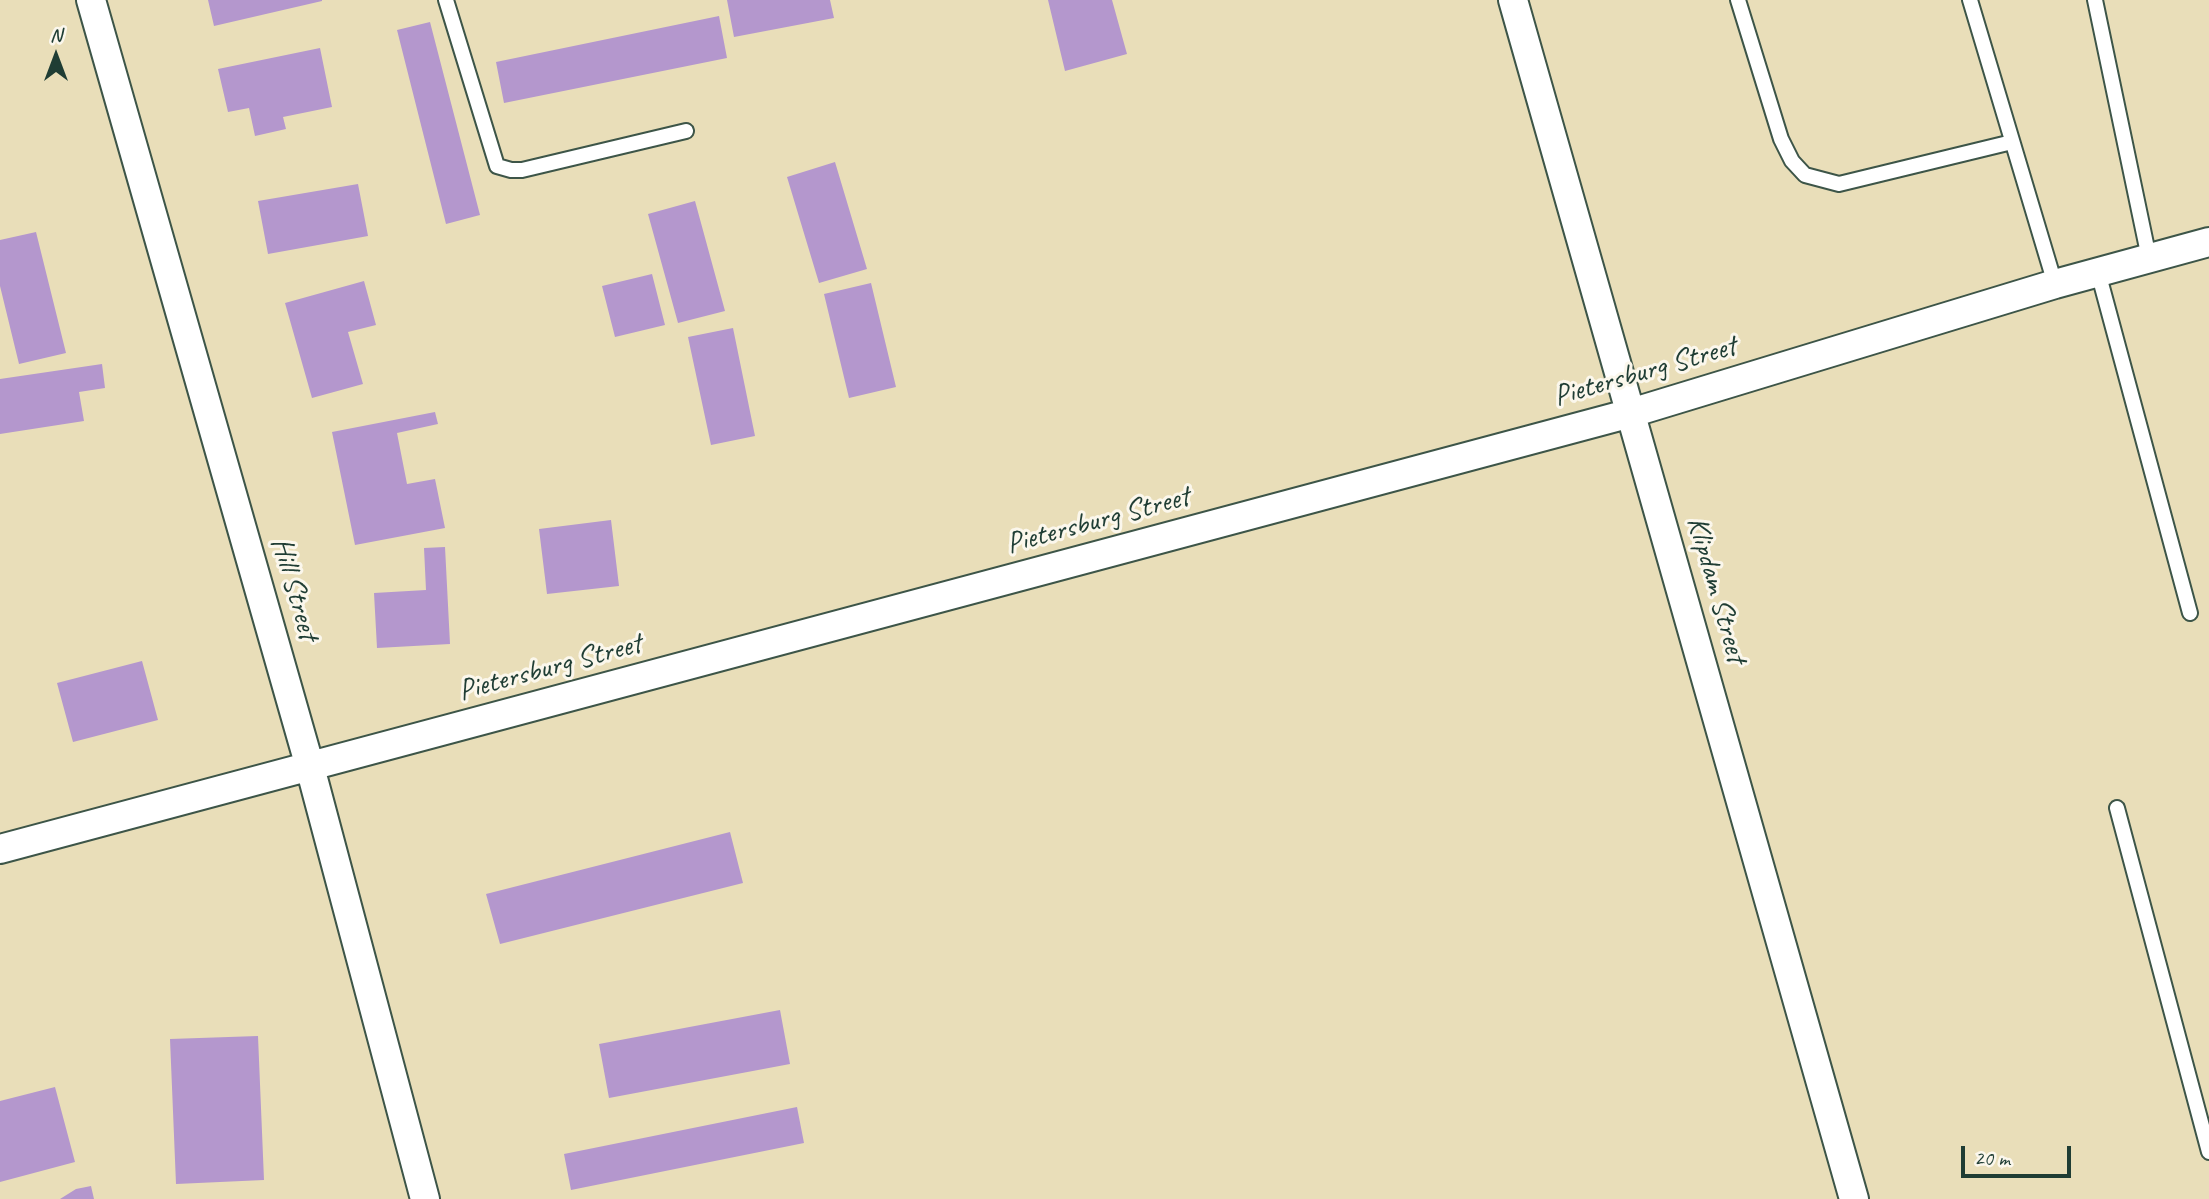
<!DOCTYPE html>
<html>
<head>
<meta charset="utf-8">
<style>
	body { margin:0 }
	#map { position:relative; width:2209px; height:1199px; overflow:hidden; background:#e9deb9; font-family:Caveat,sans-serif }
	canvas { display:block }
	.north { position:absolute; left:21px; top:21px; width:70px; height:70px; -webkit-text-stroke:5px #fbf7ec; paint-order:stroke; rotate:0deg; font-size:19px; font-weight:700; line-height:28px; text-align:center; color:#1f3d34 }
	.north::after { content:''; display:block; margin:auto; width:24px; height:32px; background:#1f3d34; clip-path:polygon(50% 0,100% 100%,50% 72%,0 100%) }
	.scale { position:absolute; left:1961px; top:1146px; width:110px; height:32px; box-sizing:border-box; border:4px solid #1f3d34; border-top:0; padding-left:9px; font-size:21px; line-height:24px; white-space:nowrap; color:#1f3d34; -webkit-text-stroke:5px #fbf7ec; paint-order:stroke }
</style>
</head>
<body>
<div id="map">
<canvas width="2209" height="1199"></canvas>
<div class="north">N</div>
<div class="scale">20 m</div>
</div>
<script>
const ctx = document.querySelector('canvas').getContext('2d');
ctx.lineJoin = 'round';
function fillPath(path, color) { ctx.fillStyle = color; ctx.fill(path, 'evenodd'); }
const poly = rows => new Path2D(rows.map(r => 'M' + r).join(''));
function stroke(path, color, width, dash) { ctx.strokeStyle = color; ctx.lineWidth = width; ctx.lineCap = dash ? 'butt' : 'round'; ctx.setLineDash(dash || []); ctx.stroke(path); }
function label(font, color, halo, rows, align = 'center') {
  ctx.font = font + ' Caveat,sans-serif'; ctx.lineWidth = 6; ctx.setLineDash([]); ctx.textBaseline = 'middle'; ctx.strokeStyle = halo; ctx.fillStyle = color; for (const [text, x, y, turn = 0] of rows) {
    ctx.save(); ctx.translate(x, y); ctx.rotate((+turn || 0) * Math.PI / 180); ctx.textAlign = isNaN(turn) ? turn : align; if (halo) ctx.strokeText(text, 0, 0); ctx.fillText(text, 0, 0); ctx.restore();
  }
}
const building = poly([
	[208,0,322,0,322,1,214,26],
	[727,0,830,0,834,18,734,37],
	[1048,0,1112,0,1127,54,1065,71],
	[719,16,727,58,504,103,496,62],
	[430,22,480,215,446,224,397,30],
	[320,48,332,107,283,117,286,129,255,136,249,108,228,112,218,69],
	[835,162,867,269,819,283,787,177],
	[358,184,368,236,268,254,258,201],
	[695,201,725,311,678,323,648,214],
	[36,232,66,353,19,364,0,286,0,240],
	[652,274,665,325,615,337,602,286],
	[364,281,376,325,348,332,363,384,312,398,285,303],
	[871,283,896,387,849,398,824,294],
	[733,328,755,436,711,445,688,337],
	[102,364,105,388,79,392,84,421,0,434,0,379],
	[435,412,438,424,397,433,407,484,435,479,445,528,355,545,332,432],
	[611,520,619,586,547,594,539,529],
	[445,547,450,644,377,648,374,593,426,590,424,548],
	[142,661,158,720,73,742,57,683],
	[730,832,743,883,500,944,486,894],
	[780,1010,790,1064,609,1098,599,1044],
	[258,1036,264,1180,176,1184,170,1039],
	[55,1087,75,1162,0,1182,0,1101],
	[797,1107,804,1143,571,1190,564,1154],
	[91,1186,94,1199,60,1199,76,1189]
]);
const service = poly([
	[446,0,497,166,511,170,522,170,686,131],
	[1738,0,1781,139,1792,161,1805,175,1839,184,2012,142],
	[1970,0,2055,284],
	[2095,0,2149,258],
	[2098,272,2190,613],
	[2117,808,2209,1152]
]);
const minor = poly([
	[91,0,310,767,425,1199],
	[1513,0,1854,1199],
	[0,849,1631,413,2055,284,2209,242]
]);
const streetNames = [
	["Pietersburg Street",1645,372,-16],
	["Pietersburg Street",1098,521,-15],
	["Hill Street",294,589,74],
	["Klipdam Street",1716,590,74],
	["Pietersburg Street",550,668,-15]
];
fillPath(building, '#b497cd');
stroke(service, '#3d5548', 18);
stroke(minor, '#3d5548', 32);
stroke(service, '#fff', 14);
stroke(minor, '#fff', 28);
label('30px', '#1f3d34', '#fbf7ec', streetNames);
</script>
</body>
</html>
